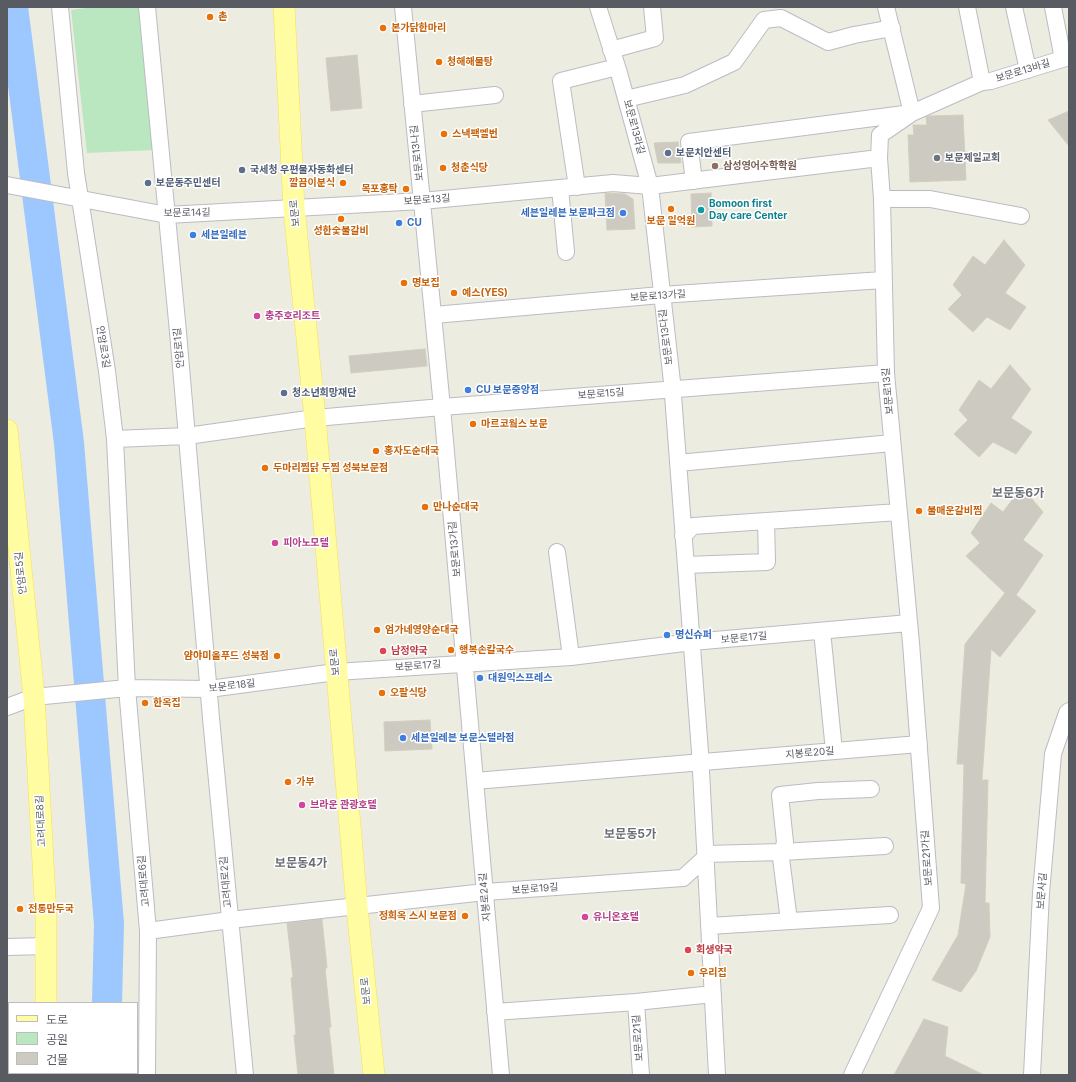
<!DOCTYPE html>
<html>
<head>
<meta charset="utf-8">
<style>
	body { margin:0 }
	#map { position:relative; width:1076px; height:1082px; overflow:hidden; background:#edece0; font-family:Inter,"Noto Sans KR",sans-serif }
	canvas { display:block }
	.frame { position:absolute; inset:0; border:8px solid #595b62; pointer-events:none }
	.legend { position:absolute; left:8px; top:1002px; width:130px; height:72px; box-sizing:border-box; background:#fff; border:1px solid #bdbdc0; margin:0; padding:5px 7px; list-style:none; font-size:12px; color:#595b62 }
	.legend li { display:flex; align-items:center; gap:8px; height:20px }
	.legend b { width:20px; border:1px solid #bdbdc0 }
</style>
</head>
<body>
<div id="map">
<canvas width="1076" height="1082"></canvas>
<div class="frame"></div>
<ul class="legend">
<li><b style="height:5px;background:#fffca2"></b>도로</li>
<li><b style="height:11px;background:#bae6c0"></b>공원</li>
<li><b style="height:11px;background:#cdcac1"></b>건물</li>
</ul>
</div>
<script>
const ctx = document.querySelector('canvas').getContext('2d');
ctx.lineJoin = 'round';
function fillPath(path, color) { ctx.fillStyle = color; ctx.fill(path, 'evenodd'); }
const poly = rows => new Path2D(rows.map(r => 'M' + r).join(''));
function stroke(path, color, width, dash) { ctx.strokeStyle = color; ctx.lineWidth = width; ctx.lineCap = dash ? 'butt' : 'round'; ctx.setLineDash(dash || []); ctx.stroke(path); }
function label(font, color, halo, rows, align = 'center') {
  ctx.font = font + ' Inter,"Noto Sans KR",sans-serif'; ctx.lineWidth = 3; ctx.setLineDash([]); ctx.textBaseline = 'middle'; ctx.strokeStyle = halo; ctx.fillStyle = color; for (const [text, x, y, turn = 0] of rows) {
    ctx.save(); ctx.translate(x, y); ctx.rotate((+turn || 0) * Math.PI / 180); ctx.textAlign = isNaN(turn) ? turn : align; if (halo) ctx.strokeText(text, 0, 0); ctx.fillText(text, 0, 0); ctx.restore();
  }
}
const green = poly([
	[94,7,139,7,154,150,87,153,71,10]
]);
const river = poly([
	[13,7,69,443,109,924,107,1003],
	[106,1075,106,1073]
]);
const building = poly([
	[357,55,362,108,331,111,326,58,357,55],
	[1069,111,1069,146,1048,120,1069,111],
	[963,115,966,180,910,182,908,135,914,135,913,125,927,125,926,117,928,116,963,115],
	[678,142,681,163,658,163,654,143,678,142],
	[605,193,625,194,633,199,635,229,607,230,605,193],
	[711,193,712,226,692,227,691,194,711,193],
	[1004,240,1025,265,1005,293,1026,307,1010,330,987,317,973,332,948,309,962,295,953,285,973,256,985,265,1004,240],
	[425,349,427,366,351,373,349,356,425,349],
	[1010,365,1031,389,1011,418,1032,432,1016,454,993,442,979,457,954,434,968,420,959,410,979,380,991,389,1010,365],
	[1022,487,1043,512,1023,540,1043,555,1016,595,1036,611,1000,657,991,649,982,780,988,780,985,903,989,903,990,937,976,971,961,992,932,980,958,935,966,884,961,883,964,764,957,764,965,644,1005,593,966,556,980,543,971,533,991,503,1003,512,1022,487],
	[430,720,432,749,385,751,384,722,430,720],
	[322,919,327,968,325,968,331,1027,329,1027,334,1075,298,1075,294,1035,296,1035,291,978,293,977,287,923,322,919],
	[924,1019,948,1027,945,1056,984,1075,894,1075,924,1019]
]);
const minor = poly([
	[60,7,76,173,107,371,115,439,127,688,148,931,147,1075],
	[147,7,178,332,211,718,245,1075],
	[403,7,442,407,501,1075],
	[598,7,619,73,650,186,672,382,700,752,717,1075],
	[967,7,982,82],
	[1014,7,1028,70],
	[1053,7,1063,59],
	[611,50,655,38,652,7],
	[626,99,685,85,734,62,764,20,781,18,828,42,854,35,892,28],
	[412,104,495,95],
	[694,181,689,142,912,113,886,7],
	[7,185,167,215,422,201,613,183,650,186,879,158],
	[577,187,561,81,617,67],
	[560,188,566,252],
	[882,199,930,199,1021,216],
	[434,315,661,295,883,280],
	[115,439,187,436,315,418,442,407,886,373],
	[678,463,892,443],
	[683,536,693,526,899,512],
	[557,552,571,657],
	[686,565,767,562,766,521],
	[822,631,834,751],
	[7,707,34,697,127,688,209,689,336,672,571,657,692,642,909,623],
	[475,781,919,744],
	[706,854,782,852,885,846],
	[789,921,781,858,785,842,780,795,818,791,871,789],
	[709,926,890,915],
	[148,931,230,920,485,892,683,878,706,857],
	[7,947,46,946],
	[636,1002,641,1075],
	[495,1012,636,1002,713,994],
	[852,1075,931,908,911,643,886,373,882,199,879,158,880,135,912,113,982,82,991,81,1069,57],
	[1032,1075,1041,893,1053,754,1067,713,1069,711]
]);
const major = poly([
	[284,7,294,208,315,418,357,907,374,1075],
	[7,430,34,697,46,917,46,1003],
	[47,1073,47,1075]
]);
const markers = [
	[210,17,4,"#e8710a"],
	[383,28,4,"#e8710a"],
	[439,62,4,"#e8710a"],
	[444,134,4,"#e8710a"],
	[668,153,4,"#5c6f8a"],
	[937,158,4,"#6b7280"],
	[715,166,4,"#8d6e63"],
	[443,168,4,"#e8710a"],
	[242,170,4,"#5c6f8a"],
	[148,183,4,"#5c6f8a"],
	[343,183,4,"#e8710a"],
	[406,189,4,"#e8710a"],
	[671,209,4,"#e8710a"],
	[701,210,4,"#0f9aa8"],
	[623,213,4,"#3f7fe0"],
	[341,219,4,"#e8710a"],
	[399,223,4,"#3f7fe0"],
	[193,235,4,"#3f7fe0"],
	[404,283,4,"#e8710a"],
	[454,293,4,"#e8710a"],
	[257,316,4,"#d1479c"],
	[468,390,4,"#3f7fe0"],
	[284,393,4,"#5c6f8a"],
	[473,424,4,"#e8710a"],
	[376,451,4,"#e8710a"],
	[265,468,4,"#e8710a"],
	[425,507,4,"#e8710a"],
	[919,511,4,"#e8710a"],
	[275,543,4,"#d1479c"],
	[377,630,4,"#e8710a"],
	[667,635,4,"#3f7fe0"],
	[451,650,4,"#e8710a"],
	[383,651,4,"#e0444e"],
	[277,656,4,"#e8710a"],
	[480,678,4,"#3f7fe0"],
	[382,693,4,"#e8710a"],
	[145,703,4,"#e8710a"],
	[403,738,4,"#3f7fe0"],
	[288,782,4,"#e8710a"],
	[302,805,4,"#d1479c"],
	[20,909,4,"#e8710a"],
	[465,916,4,"#e8710a"],
	[585,917,4,"#d1479c"],
	[688,950,4,"#e0444e"],
	[691,973,4,"#e8710a"]
];
const foodNames = [
	["촌",218,17],
	["본가닭한마리",391,28],
	["청해해물탕",447,62],
	["스낵팩멜번",452,134],
	["청춘식당",451,168],
	["깔끔이분식",335,183,"right"],
	["목포홍탁",398,189,"right"],
	["보문 일억원",671,221,"center"],
	["성한숯불갈비",341,231,"center"],
	["명보집",412,283],
	["예스(YES)",462,293],
	["마르코웤스 보문",481,424],
	["홍자도순대국",384,451],
	["두마리찜닭 두찜 성북보문점",273,468],
	["만나순대국",433,507],
	["불매운갈비찜",927,511],
	["엄가네영양순대국",385,630],
	["행복손칼국수",459,650],
	["얌야미올푸드 성북점",269,656,"right"],
	["오팔식당",390,693],
	["한옥집",153,703],
	["가부",296,782],
	["전통만두국",28,909],
	["정희옥 스시 보문점",457,916,"right"],
	["우리집",699,973]
];
const streetNames = [
	["보문로13바길",1023,71,-17],
	["보문로13라길",634,127,75],
	["보문로13나길",417,153,-96],
	["보문로13길",427,200,-4],
	["보문로14길",187,213,-1],
	["보문로",295,213,-95],
	["보문로13가길",658,296,-4],
	["보문로13다길",666,337,-97],
	["안암로3길",103,347,81],
	["안암로1길",179,348,-95],
	["보문로13길",888,391,-95],
	["보문로15길",601,394,-4],
	["보문로13가길",455,549,-95],
	["안암로5길",21,573,-96],
	["보문로17길",744,638,-5],
	["보문로",335,662,-95],
	["보문로17길",418,666,-4],
	["보문로18길",232,686,-7],
	["지봉로20길",810,753,-5],
	["고려대로8길",41,821,-93],
	["보문로21가길",927,858,-94],
	["고려대로6길",144,881,-95],
	["고려대로2길",226,882,-95],
	["보문로19길",535,889,-4],
	["보문사길",1042,891,-86],
	["지봉로24길",485,897,-95],
	["보문로",366,991,-96],
	["보문로21길",638,1038,-94]
];
const serviceNames = [
	["보문치안센터",676,153],
	["국세청 우편물자동화센터",250,170],
	["보문동주민센터",156,183],
	["청소년희망재단",292,393]
];
const worshipNames = [
	["보문제일교회",945,158]
];
const educationNames = [
	["삼성영어수학학원",723,166]
];
const cultureNames = [
	["Bomoon first",709,204],
	["Day care Center",709,216]
];
const shopNames = [
	["세븐일레븐 보문파크점",615,213,"right"],
	["CU",407,223],
	["세븐일레븐",201,235],
	["CU 보문중앙점",476,390],
	["명신슈퍼",675,635],
	["대원익스프레스",488,678],
	["세븐일레븐 보문스텔라점",411,738]
];
const hotelNames = [
	["충주호리조트",265,316],
	["피아노모텔",283,543],
	["브라운 관광호텔",310,805],
	["유니온호텔",593,917]
];
const healthNames = [
	["남정약국",391,651],
	["회생약국",696,950]
];
const quarterNames = [
	["보문동6가",1018,493],
	["보문동5가",630,834],
	["보문동4가",301,863]
];
fillPath(green, '#bae6c0');
stroke(river, '#9dc7ff', 30);
fillPath(building, '#cdcac1');
stroke(building, '#d2cebe', 1);
stroke(minor, '#bbbcc3', 18);
stroke(major, '#f9e04d', 22);
stroke(minor, '#fff', 16);
stroke(major, '#fffca2', 21);
for (const [x, y, r, color] of markers) { const dot = new Path2D(); dot.arc(x, y, r, 0, 2 * Math.PI); ctx.fillStyle = color; ctx.fill(dot); stroke(dot, '#fff', 1.5); }
label('bold 10px', '#c56008', '#fff', foodNames, 'left');
label('10px', '#595b62', '#fff', streetNames);
label('bold 10px', '#4e5e75', '#fff', serviceNames, 'left');
label('bold 10px', '#5b616d', '#fff', worshipNames, 'left');
label('bold 10px', '#785e54', '#fff', educationNames, 'left');
label('bold 10px', '#0d838f', '#fff', cultureNames, 'left');
label('bold 10px', '#366cbe', '#fff', shopNames, 'left');
label('bold 10px', '#b23c85', '#fff', hotelNames, 'left');
label('bold 10px', '#be3a42', '#fff', healthNames, 'left');
label('bold 12px', '#696d74', '#fff', quarterNames);
</script>
</body>
</html>
